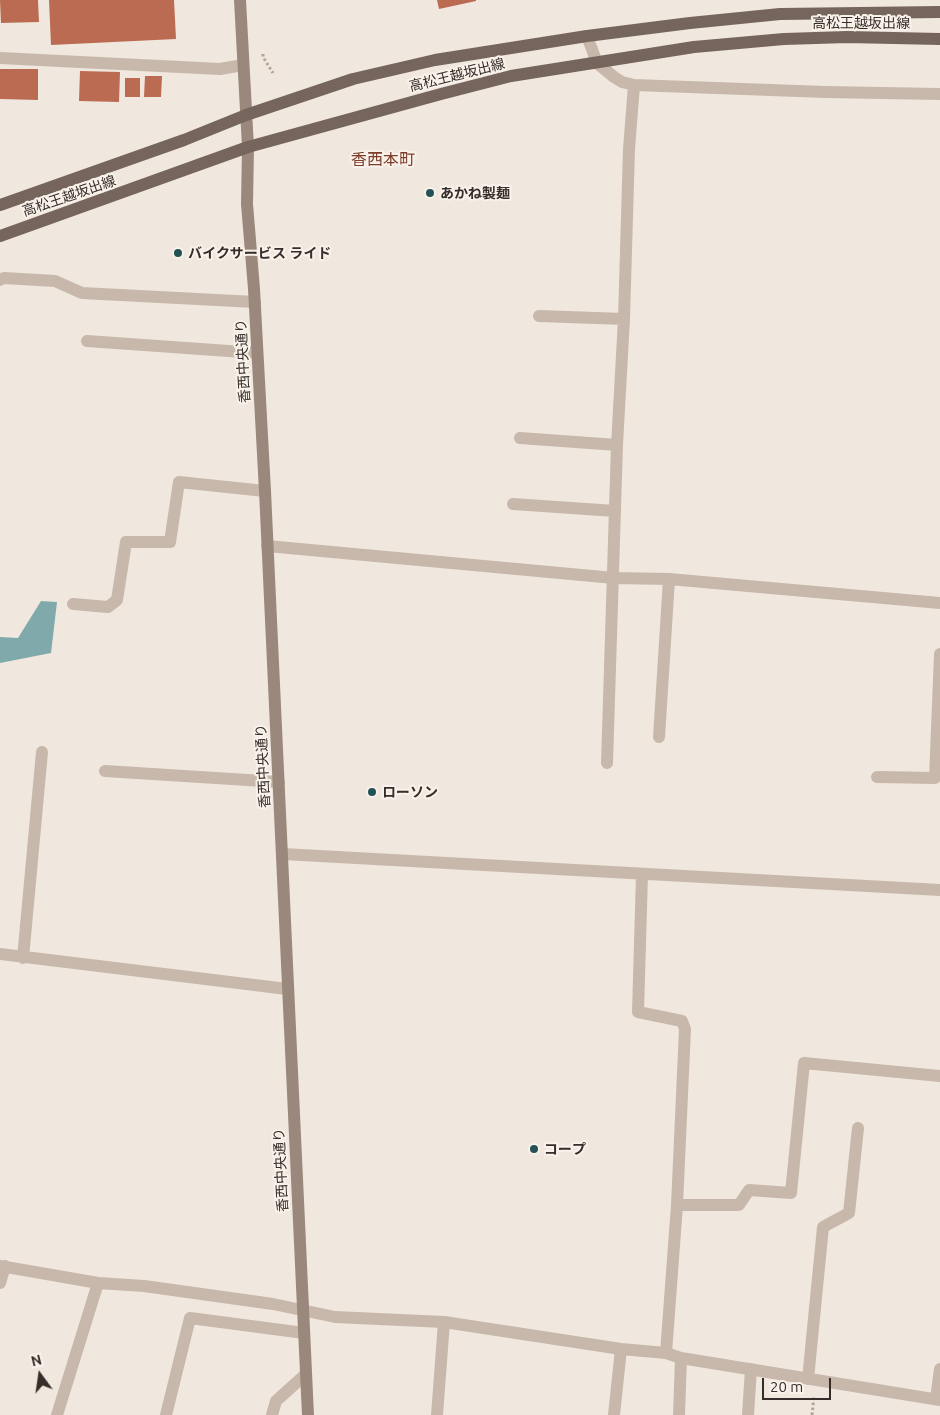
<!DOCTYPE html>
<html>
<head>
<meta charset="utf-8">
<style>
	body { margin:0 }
	#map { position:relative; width:940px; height:1415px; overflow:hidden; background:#f0e8de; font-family:Ubuntu,sans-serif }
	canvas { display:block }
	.north { position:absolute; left:15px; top:1350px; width:50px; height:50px; -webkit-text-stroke:4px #f8f2ea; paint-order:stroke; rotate:346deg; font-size:14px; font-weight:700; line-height:20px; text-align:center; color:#362d2a }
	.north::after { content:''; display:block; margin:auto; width:18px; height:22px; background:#362d2a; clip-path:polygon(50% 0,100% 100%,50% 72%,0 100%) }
	.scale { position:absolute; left:762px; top:1378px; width:69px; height:22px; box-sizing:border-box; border:2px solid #362d2a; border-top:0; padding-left:6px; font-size:15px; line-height:18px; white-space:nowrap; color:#362d2a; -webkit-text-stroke:4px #f8f2ea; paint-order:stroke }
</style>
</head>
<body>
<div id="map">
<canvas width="940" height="1415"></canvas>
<div class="north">N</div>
<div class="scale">20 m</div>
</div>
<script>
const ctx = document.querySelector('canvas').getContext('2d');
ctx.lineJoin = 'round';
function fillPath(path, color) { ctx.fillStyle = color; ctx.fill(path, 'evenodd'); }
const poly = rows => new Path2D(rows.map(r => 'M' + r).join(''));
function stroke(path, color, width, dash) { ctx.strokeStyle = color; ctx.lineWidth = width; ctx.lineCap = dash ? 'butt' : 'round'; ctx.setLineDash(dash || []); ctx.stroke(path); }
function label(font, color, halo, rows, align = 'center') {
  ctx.font = font + ' Ubuntu,"Noto Sans JP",sans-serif'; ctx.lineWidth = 4; ctx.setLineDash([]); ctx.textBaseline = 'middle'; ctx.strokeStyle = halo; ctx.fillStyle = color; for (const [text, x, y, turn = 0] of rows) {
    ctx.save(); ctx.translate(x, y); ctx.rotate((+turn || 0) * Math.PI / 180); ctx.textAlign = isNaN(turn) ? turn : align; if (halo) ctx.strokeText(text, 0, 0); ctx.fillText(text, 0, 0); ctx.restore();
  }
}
const water = poly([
	[41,601,57,602,51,653,0,663,0,637,18,638]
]);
const building = poly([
	[0,0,38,0,39,22,1,23],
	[49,0,174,0,176,39,51,45],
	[437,0,476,0,476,1,439,9],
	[0,69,38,69,38,100,0,99],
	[80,71,120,72,119,102,79,101],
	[145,76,162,76,161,97,144,97],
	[125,78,140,78,140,97,125,97]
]);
const path = poly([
	[263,54,263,57,273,73],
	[812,1415,814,1396]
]);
const street = poly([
	[587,36,597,63,614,77,622,82,634,85,825,92,940,94],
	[0,58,220,69,243,65],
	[0,280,4,278,55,281,82,293,255,302],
	[539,316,624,319],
	[87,341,257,353],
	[520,438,617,445],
	[513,504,615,511],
	[267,546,614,578,669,579,940,603],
	[73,604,108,607,117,600,126,542,170,542,179,482,265,491],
	[659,737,669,579],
	[607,763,617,445,624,319,629,149,634,85],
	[105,771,279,782],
	[877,777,935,778,940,654],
	[283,854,940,890],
	[642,875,638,1012,682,1021,685,1029,677,1205],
	[0,954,287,989],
	[23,958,42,752],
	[0,1266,98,1283,144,1286,273,1304,335,1317,444,1322,621,1349,666,1353,681,1358,940,1400],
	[0,1283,5,1266],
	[666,1353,677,1205,739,1205,749,1190,791,1193,804,1063,940,1076],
	[808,1379,823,1227,849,1213,858,1128],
	[936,1399,940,1369],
	[57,1415,98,1283],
	[166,1415,190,1318,304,1333],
	[272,1415,276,1401,306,1374],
	[437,1415,444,1322],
	[614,1415,621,1349],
	[679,1415,681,1358],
	[748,1415,751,1369]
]);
const secondary = poly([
	[240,0,248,147,247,204,254,289,265,491,308,1415]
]);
const primary = poly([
	[0,205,184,140,246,115,353,79,435,60,587,36,690,23,780,14,940,12],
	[0,236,248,147,441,94,511,76,694,47,784,39,847,37,940,39]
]);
const markers = [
	[430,193,5,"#235154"],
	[178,253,5,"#235154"],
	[372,792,5,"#235154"],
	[534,1149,5,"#235154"]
];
const streetNames = [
	["高松王越坂出線",861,23],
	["高松王越坂出線",457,75,-14],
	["高松王越坂出線",69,196,-19],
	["香西中央通り",243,361,-93],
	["香西中央通り",263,766,-93],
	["香西中央通り",281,1170,-93]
];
const poiNames = [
	["あかね製麺",440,193],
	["バイクサービス ライド",188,253],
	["ローソン",382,792],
	["コープ",544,1149]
];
const quarterNames = [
	["香西本町",383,160]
];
fillPath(water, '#80a9ab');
fillPath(building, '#bb6b51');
stroke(path, '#b3a295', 3, [2.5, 2.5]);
stroke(street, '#c8b8ab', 12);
stroke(secondary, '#9b887c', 12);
stroke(primary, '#76655c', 12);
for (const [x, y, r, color] of markers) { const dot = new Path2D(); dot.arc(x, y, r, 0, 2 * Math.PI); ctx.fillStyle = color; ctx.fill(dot); stroke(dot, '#f8f2ea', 2); }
label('14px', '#362d2a', '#f8f2ea', streetNames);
label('bold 14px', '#362d2a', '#f8f2ea', poiNames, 'left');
label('16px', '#7e3e2a', '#f8f2ea', quarterNames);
</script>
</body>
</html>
